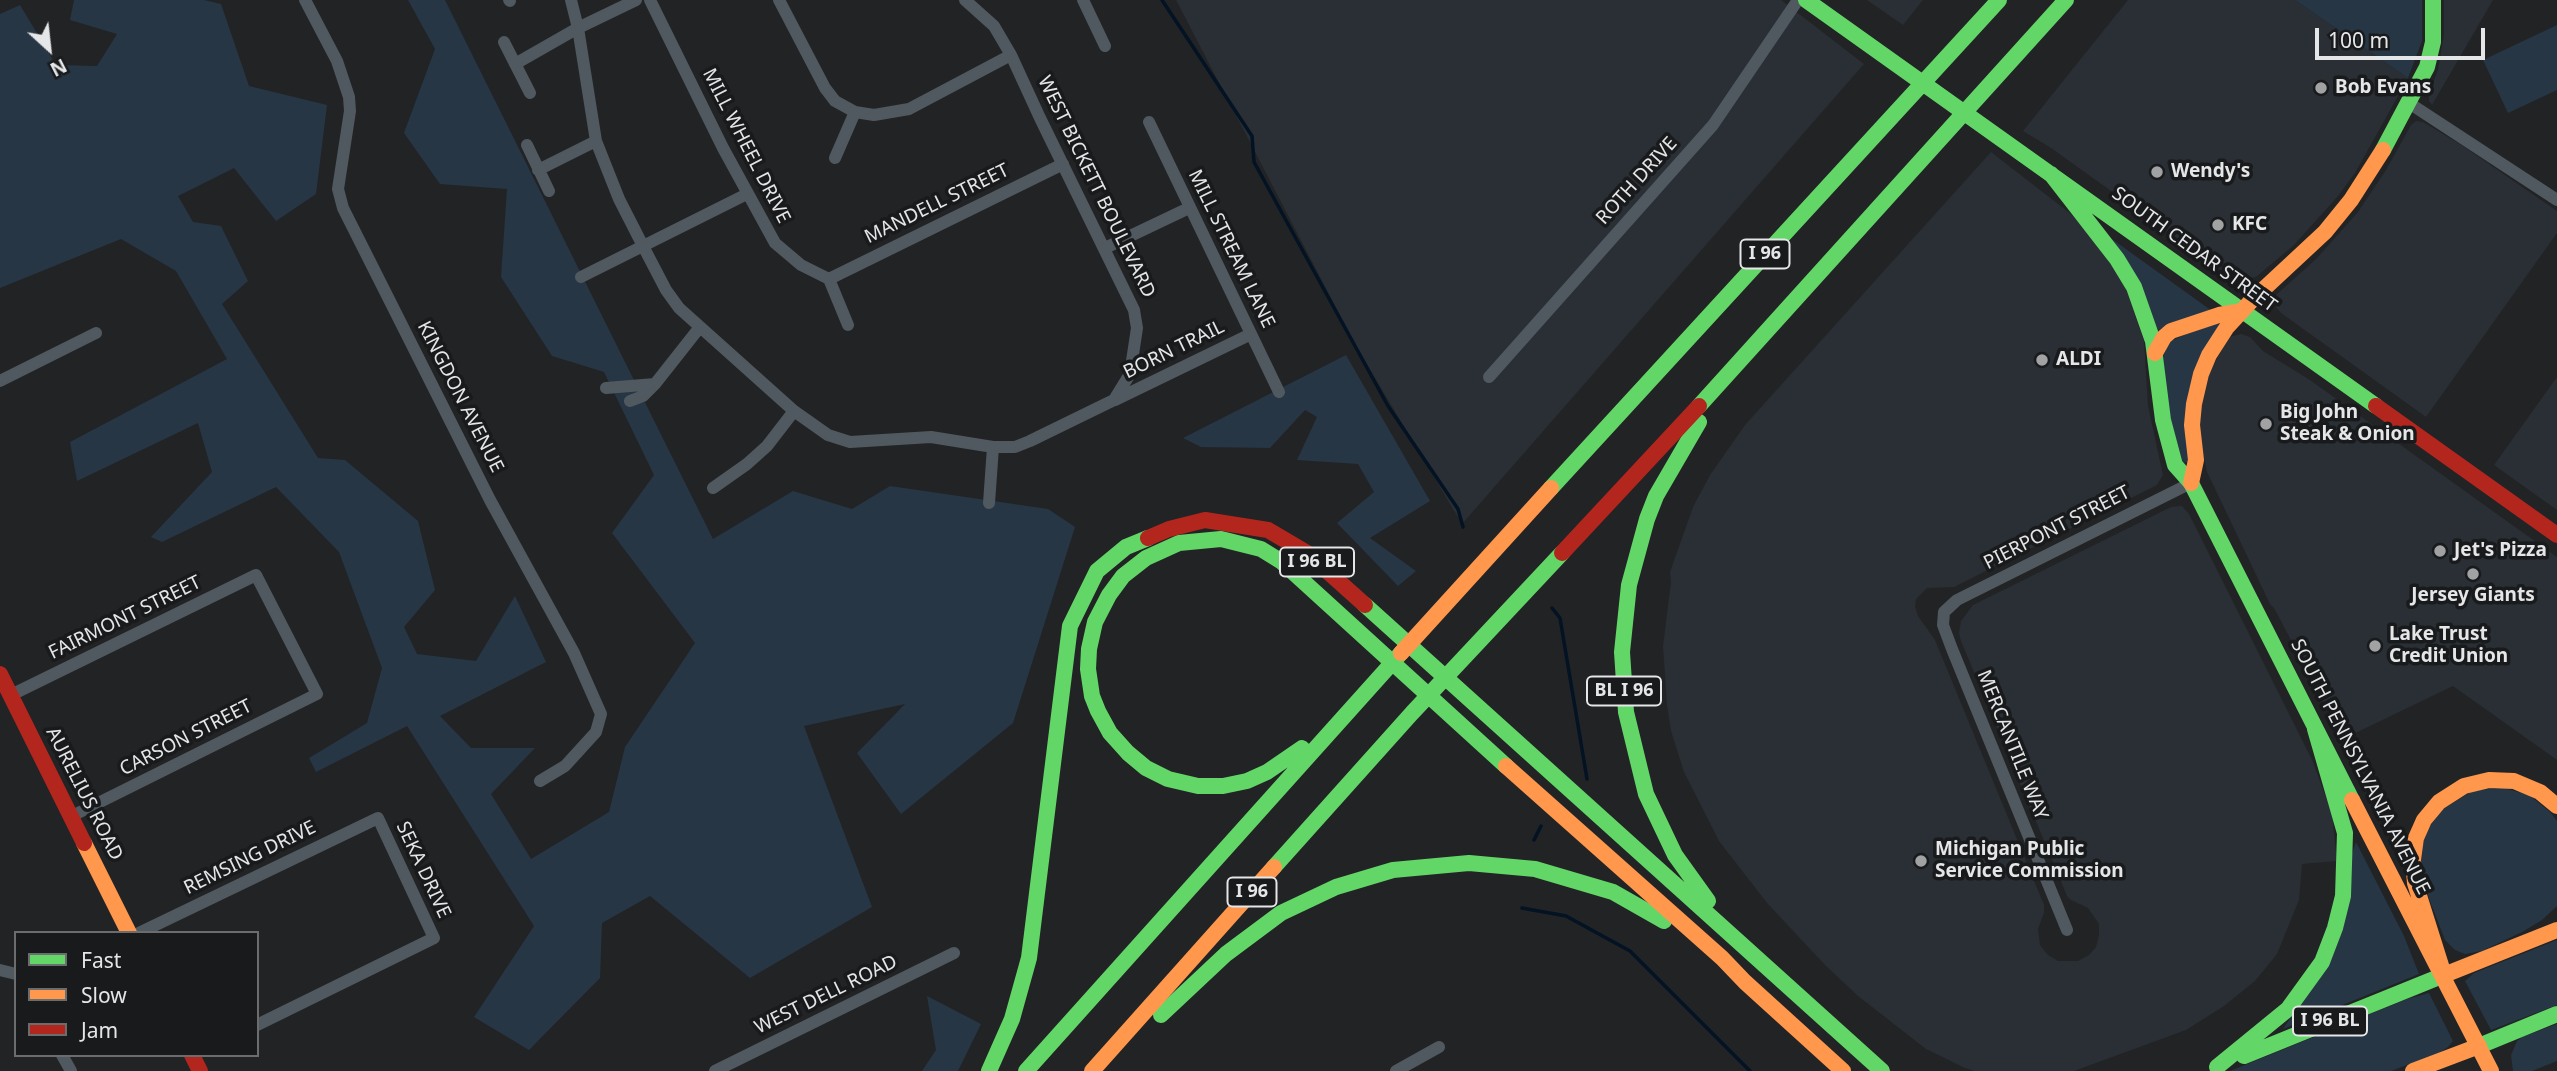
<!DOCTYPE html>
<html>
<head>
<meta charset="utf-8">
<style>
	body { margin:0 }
	#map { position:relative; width:2557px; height:1071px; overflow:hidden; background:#222325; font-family:"Noto Sans",sans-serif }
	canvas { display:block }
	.legend { position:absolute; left:14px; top:931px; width:245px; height:126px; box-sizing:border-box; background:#181a1c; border:2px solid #6a6c6d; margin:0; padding:9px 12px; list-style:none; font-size:21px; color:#e4e6e7 }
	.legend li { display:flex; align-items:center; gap:14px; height:35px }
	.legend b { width:35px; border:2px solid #6a6c6d }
	.north { position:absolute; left:14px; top:14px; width:70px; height:70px; -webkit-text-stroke:5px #181a1c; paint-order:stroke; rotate:153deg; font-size:19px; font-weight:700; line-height:28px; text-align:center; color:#e4e6e7 }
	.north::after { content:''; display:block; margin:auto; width:24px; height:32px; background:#e4e6e7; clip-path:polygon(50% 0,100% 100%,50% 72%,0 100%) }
	.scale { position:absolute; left:2315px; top:28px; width:170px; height:32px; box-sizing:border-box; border:4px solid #e4e6e7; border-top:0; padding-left:9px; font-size:21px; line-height:24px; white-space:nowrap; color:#e4e6e7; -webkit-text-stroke:5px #181a1c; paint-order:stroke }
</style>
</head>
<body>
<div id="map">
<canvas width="2557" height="1071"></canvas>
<ul class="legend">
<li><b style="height:9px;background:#63d668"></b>Fast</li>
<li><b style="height:9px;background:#ff974d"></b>Slow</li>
<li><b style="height:9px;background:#b3261e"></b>Jam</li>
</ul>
<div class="north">N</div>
<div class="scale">100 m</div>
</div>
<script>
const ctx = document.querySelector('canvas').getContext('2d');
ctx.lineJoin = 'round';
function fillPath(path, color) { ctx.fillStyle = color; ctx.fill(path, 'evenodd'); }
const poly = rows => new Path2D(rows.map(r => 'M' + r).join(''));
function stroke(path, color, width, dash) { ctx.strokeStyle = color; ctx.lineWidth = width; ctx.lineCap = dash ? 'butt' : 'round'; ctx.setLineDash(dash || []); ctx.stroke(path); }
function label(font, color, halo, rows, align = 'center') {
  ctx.font = font + ' "Noto Sans",sans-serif'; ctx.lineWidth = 7; ctx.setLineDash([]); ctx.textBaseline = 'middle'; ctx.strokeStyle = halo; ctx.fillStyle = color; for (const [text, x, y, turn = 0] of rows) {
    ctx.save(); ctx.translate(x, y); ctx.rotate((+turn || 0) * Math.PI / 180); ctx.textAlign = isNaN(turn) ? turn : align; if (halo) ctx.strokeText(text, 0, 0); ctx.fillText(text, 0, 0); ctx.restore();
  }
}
const built = poly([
	[1176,0,1781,0,1864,64,1462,524,1356,346],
	[1867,0,1923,0,1903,25],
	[2128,0,2295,0,2408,78,2355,173,2338,196,2294,245,2256,277,2243,279,2230,276,2051,148,2023,131],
	[2444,0,2493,0,2432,105,2429,101,2429,93,2438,70,2444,35],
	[2416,121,2423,122,2463,146,2557,211,2557,233,2426,417,2281,313,2276,307,2275,301,2276,295,2317,258,2358,212,2386,170,2411,125],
	[1991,152,2071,214,2088,232,2124,283,2144,341,2148,406,2163,475,2157,485,1954,587,1927,588,1916,599,1915,607,1918,616,1935,640,2044,905,2044,913,2038,929,2040,945,2048,955,2058,961,2078,961,2089,955,2096,947,2099,935,2099,924,2088,908,2071,900,2067,896,1961,641,1959,633,1961,621,1973,605,2171,507,2182,506,2189,514,2313,762,2332,814,2337,861,2302,864,2299,900,2277,954,2255,981,2224,1006,2186,1030,2074,1071,1975,1071,1965,1068,1926,1049,1858,996,1825,965,1767,903,1719,841,1684,772,1671,731,1667,705,1663,646,1671,582,1670,572,1693,507,1710,475,1745,425],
	[2241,334,2250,337,2263,351,2310,380,2557,557,2557,760,2453,686,2343,739,2274,608,2270,604,2207,472,2200,437,2200,412,2210,371,2229,337],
	[2557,377,2557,510,2494,465]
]);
const green = poly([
	[74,0,204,0,221,4,249,86,327,105,316,194,276,221,234,168,178,196,193,222,221,226,248,281,222,304,318,458,345,460,418,521,435,590,404,627,417,654,476,661,515,596,546,662,440,716,471,748,535,748,491,794,531,859,609,812,625,747,695,643,612,533,654,475,604,372,552,356,501,277,507,189,440,184,404,133,435,49,408,0,445,0,713,539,793,491,852,509,890,486,1048,509,1075,527,1013,723,901,814,857,753,905,704,804,726,872,907,750,978,650,896,602,923,600,978,529,1050,474,1017,534,926,407,726,316,772,309,758,367,723,382,668,339,552,276,487,162,542,151,537,212,472,198,423,77,481,70,442,227,359,176,271,121,239,0,288,0,14,20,5,56,65,97,66,117,34,70,20],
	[2295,0,2422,0,2422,41,2408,78],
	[2557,25,2557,90,2508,113,2483,60],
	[2112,239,2212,311,2158,330],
	[2220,320,2189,462,2183,463,2170,417,2162,360,2168,342],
	[1346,355,1430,501,1370,538,1416,571,1398,586,1337,523,1374,492,1358,464,1297,460,1317,417,1305,410,1270,448,1201,447,1183,438],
	[2504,788,2529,795,2550,812,2557,821,2557,906,2542,920,2522,932,2482,951,2465,954,2455,950,2445,940,2420,875,2424,836,2440,811,2474,790],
	[2356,842,2404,936,2419,974,2283,1029,2300,1004],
	[2557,940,2557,1005,2491,1030,2465,981,2474,973],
	[2429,993,2453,1041,2448,1047,2439,1053,2391,1071,2230,1071,2407,999],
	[927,996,981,1024,958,1071,922,1071,936,1050],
	[2557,1024,2557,1061,2532,1071,2513,1071,2511,1055,2517,1041,2522,1037]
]);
const stream = poly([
	[1162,0,1252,136,1254,162,1388,406,1458,509,1463,527],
	[1552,608,1560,618,1587,779],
	[1534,840,1541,826],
	[1522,908,1566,916,1630,951,1750,1071]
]);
const street = poly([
	[305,0,337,61,349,97,350,111,338,189,343,208,490,500,574,653,601,714,596,732,565,766,540,781],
	[509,0,510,1],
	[571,0,578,28,596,141,619,199,643,246,666,290,679,308,794,411,828,435,850,442,931,437,993,447,1015,447,1030,441,1114,400,1130,374,1137,328,1134,310,1040,118,1011,55,994,26,965,0],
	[650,0,723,148,775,243,801,265,829,279,848,325],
	[779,0,825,88,835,101,855,112,874,115,909,109,1011,55],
	[1083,0,1105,46],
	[504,42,530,93],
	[515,64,578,28,636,0],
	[2409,103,2557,200],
	[1149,122,1279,392],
	[527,145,549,191],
	[835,158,855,112],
	[538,170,596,141],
	[1105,248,1189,208],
	[581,277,747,194],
	[829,279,1063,164],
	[1489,377,1713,125,1798,0],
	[0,381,96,333],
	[606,388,655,384],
	[1115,400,1251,334],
	[630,401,643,396,655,384,700,327],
	[713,488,747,464,767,446,794,411],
	[989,503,993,447],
	[11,695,256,575,317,694,72,816],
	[2067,930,1952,649,1943,625,1944,612,1957,600,2191,483],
	[139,933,378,818,434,938,257,1025],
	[0,970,16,974],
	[62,1055,71,1071],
	[715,1071,954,953],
	[1396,1071,1439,1047]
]);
const fast = poly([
	[1806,0,2376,406],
	[2383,150,2427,67,2433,42,2433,0],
	[2051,174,2117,259,2134,287,2153,341,2163,420,2175,465,2191,483,2352,800],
	[1699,406,2066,0],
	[1699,422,1656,496,1647,519,1629,585,1622,652,1626,712,1646,794,1675,855,1708,901],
	[1551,488,1999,0],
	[1365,605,1882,1071],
	[1302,748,1267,772,1247,781,1223,786,1198,786,1168,779,1146,768,1128,753,1110,733,1098,711,1092,696,1088,669,1089,649,1095,622,1109,595,1123,576,1146,558,1179,543,1221,539,1261,549,1282,562,1506,766],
	[1274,867,1412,713,1562,553],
	[1161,1015,1226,954,1281,913,1336,887,1393,870,1469,863,1535,869,1613,892,1664,921],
	[2479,1046,2557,1014],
	[2244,1056,2444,975],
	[2217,1067,2288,1009,2322,962,2335,928,2343,896,2345,833,2315,729],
	[989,1071,1012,1019,1029,958,1070,626,1097,571,1126,547,1148,538],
	[1026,1071,1401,653]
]);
const slow = poly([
	[2155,353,2164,337,2171,331,2219,315,2242,311],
	[2191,483,2196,460,2192,425,2194,404,2201,374,2209,355,2227,327,2253,299,2325,232,2351,200,2383,150],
	[1401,653,1551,488],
	[1506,766,1722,958,1745,982,1843,1071],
	[2352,800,2491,1071],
	[2557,806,2540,792,2514,781,2489,780,2464,786,2439,802,2424,820,2416,838,2413,860,2415,883,2444,975,2557,930],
	[84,843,129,933],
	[1092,1071,1274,867],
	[2413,1071,2479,1046]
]);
const jam = poly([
	[2376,406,2557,535],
	[1148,538,1169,529,1205,520,1268,530,1307,553,1365,605],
	[1562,553,1699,406],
	[0,674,84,843],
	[192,1055,200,1071]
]);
const markers = [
	[2321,88,7,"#a0a2a3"],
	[2157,172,7,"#a0a2a3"],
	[2218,225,7,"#a0a2a3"],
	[2042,360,7,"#a0a2a3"],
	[2266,424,7,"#a0a2a3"],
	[2440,551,7,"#a0a2a3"],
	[2473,574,7,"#a0a2a3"],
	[2375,646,7,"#a0a2a3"],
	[1921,861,7,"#a0a2a3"]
];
const shields = [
	[1765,254,49],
	[1317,562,74],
	[1624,691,74],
	[1252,892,49],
	[2330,1021,74]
];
const shieldNames = [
	["I 96",1765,254],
	["I 96 BL",1317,562],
	["BL I 96",1624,691],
	["I 96",1252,892],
	["I 96 BL",2330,1021]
];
const poiNames = [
	["Bob Evans",2335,88],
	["Wendy's",2171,172],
	["KFC",2232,225],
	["ALDI",2056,360],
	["Big John",2280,413],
	["Steak & Onion",2280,435],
	["Jet's Pizza",2454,551],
	["Jersey Giants",2473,596,"center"],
	["Lake Trust",2389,635],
	["Credit Union",2389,657],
	["Michigan Public",1935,850],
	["Service Commission",1935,872]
];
const streetNames = [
	["MILL WHEEL DRIVE",746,146,63],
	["ROTH DRIVE",1637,181,-48],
	["WEST BICKETT BOULEVARD",1096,187,64],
	["MANDELL STREET",937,204,-26],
	["MILL STREAM LANE",1231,249,64],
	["SOUTH CEDAR STREET",2194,250,36],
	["BORN TRAIL",1174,350,-26],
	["KINGDON AVENUE",460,397,63],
	["PIERPONT STREET",2057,528,-27],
	["FAIRMONT STREET",125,618,-26],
	["CARSON STREET",186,738,-27],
	["MERCANTILE WAY",2012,745,68],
	["SOUTH PENNSYLVANIA AVENUE",2360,767,63],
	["AURELIUS ROAD",84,794,63],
	["REMSING DRIVE",250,858,-26],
	["SEKA DRIVE",423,870,65],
	["WEST DELL ROAD",826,995,-26]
];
fillPath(built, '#292f35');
fillPath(green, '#263645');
stroke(stream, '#031324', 3.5);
stroke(street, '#505860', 12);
stroke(fast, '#63d668', 16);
stroke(slow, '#ff974d', 16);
stroke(jam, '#b3261e', 16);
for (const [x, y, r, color] of markers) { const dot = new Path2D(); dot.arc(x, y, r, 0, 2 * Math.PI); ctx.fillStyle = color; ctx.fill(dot); stroke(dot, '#181a1c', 2.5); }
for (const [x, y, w] of shields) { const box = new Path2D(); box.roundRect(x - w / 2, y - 14.5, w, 29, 5); ctx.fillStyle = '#181a1c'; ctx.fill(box); stroke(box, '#e4e6e7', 2); }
label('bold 18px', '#e4e6e7', null, shieldNames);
label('bold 19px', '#e4e6e7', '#181a1c', poiNames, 'left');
label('19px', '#e4e6e7', '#181a1c', streetNames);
</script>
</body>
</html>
